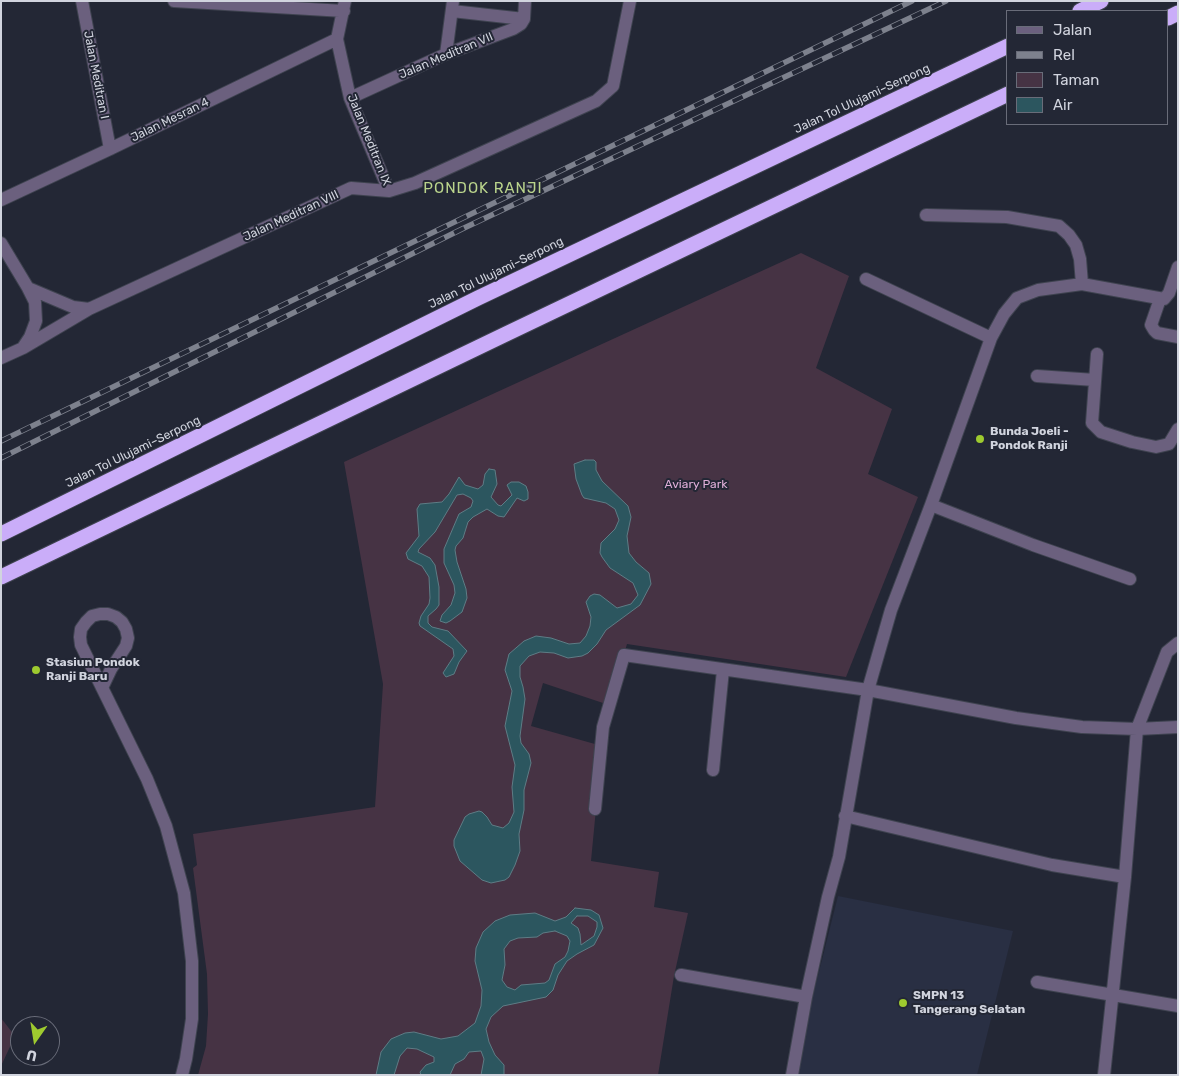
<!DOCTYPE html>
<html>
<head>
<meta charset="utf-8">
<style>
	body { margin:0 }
	#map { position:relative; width:1179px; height:1076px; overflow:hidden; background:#232735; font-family:Rubik,sans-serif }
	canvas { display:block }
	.frame { position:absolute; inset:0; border:2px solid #d1d4de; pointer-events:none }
	.legend { position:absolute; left:1006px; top:10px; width:162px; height:115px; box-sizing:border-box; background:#232735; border:1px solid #696c79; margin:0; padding:6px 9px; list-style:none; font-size:15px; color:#d1d4de }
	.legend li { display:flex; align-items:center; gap:10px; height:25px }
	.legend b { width:25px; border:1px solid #696c79 }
	.north { position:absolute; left:10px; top:1016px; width:50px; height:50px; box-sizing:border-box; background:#232735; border:1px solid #696c79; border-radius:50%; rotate:193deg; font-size:14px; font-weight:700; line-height:20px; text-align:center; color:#d1d4de }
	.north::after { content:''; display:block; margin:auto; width:18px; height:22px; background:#9eca2f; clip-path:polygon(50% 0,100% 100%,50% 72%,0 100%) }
</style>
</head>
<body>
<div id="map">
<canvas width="1179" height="1076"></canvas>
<div class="frame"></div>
<ul class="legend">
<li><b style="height:6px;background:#6b607e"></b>Jalan</li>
<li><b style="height:6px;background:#7d818d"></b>Rel</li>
<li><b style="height:14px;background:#463344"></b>Taman</li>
<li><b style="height:14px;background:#2c565f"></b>Air</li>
</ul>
<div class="north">U</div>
</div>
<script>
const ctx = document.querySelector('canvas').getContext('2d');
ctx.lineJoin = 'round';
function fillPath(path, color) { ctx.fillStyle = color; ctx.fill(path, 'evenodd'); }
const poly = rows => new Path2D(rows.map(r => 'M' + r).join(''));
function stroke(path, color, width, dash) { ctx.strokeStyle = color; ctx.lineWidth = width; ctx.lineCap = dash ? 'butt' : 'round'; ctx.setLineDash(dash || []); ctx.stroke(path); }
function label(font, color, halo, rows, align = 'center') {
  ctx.font = font + ' Rubik,sans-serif'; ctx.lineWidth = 4; ctx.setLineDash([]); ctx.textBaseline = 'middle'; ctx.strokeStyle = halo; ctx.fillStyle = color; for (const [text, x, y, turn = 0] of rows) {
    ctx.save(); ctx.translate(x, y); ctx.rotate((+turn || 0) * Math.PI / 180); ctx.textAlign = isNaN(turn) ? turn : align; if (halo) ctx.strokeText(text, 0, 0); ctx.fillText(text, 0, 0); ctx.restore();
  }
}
const built = poly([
	[838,896,1013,931,977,1075,793,1075]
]);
const green = poly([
	[801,253,849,276,816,368,892,409,868,474,918,497,846,677,627,644,609,705,543,683,531,726,602,746,591,861,659,872,654,907,688,913,674,976,658,1075,198,1075,206,1046,208,1014,207,974,193,868,197,865,193,834,375,807,383,684,344,462],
	[1,1018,15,1036,1,1066]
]);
const water = poly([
	[585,460,594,460,596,462,596,470,602,481,628,506,631,517,627,536,629,553,636,562,649,573,651,584,640,605,606,630,597,644,588,653,582,656,568,658,554,653,540,652,529,656,520,666,520,677,523,687,525,699,520,736,521,743,529,754,531,763,524,790,524,810,519,834,520,851,515,865,509,877,505,880,491,883,482,880,460,861,454,846,454,840,465,817,469,814,479,811,482,812,487,817,492,825,503,828,509,823,514,812,512,787,515,765,505,726,512,691,505,670,509,654,524,641,536,636,551,638,569,644,580,643,586,636,590,626,591,617,586,602,590,596,594,594,600,595,617,608,631,604,638,595,633,583,610,568,602,557,600,553,601,543,615,529,619,520,615,509,606,503,584,498,582,495,576,479,574,464,585,460],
	[489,469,495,470,497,484,491,497,498,505,501,506,512,495,507,485,511,482,519,482,526,486,528,492,528,499,524,501,517,498,504,517,498,516,487,509,473,517,468,522,463,538,456,546,455,550,457,562,466,589,467,598,462,612,450,621,446,623,440,621,442,615,451,605,455,593,454,585,444,563,444,549,459,514,471,507,473,501,471,498,463,494,457,495,435,532,419,549,418,552,430,558,435,565,439,587,439,605,436,609,428,616,428,623,432,627,448,631,467,651,459,662,454,674,446,677,443,673,454,656,453,649,420,626,419,623,421,616,429,604,430,598,429,577,422,566,408,559,406,553,419,536,417,509,420,504,442,502,449,494,459,477,465,485,478,489,483,485,485,474,489,469],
	[575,908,591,910,599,915,603,928,594,945,577,954,567,961,558,975,553,990,546,997,503,1006,491,1017,486,1029,489,1042,495,1055,504,1065,504,1075,481,1075,484,1059,481,1051,469,1052,464,1059,455,1064,450,1075,421,1075,420,1072,426,1065,434,1062,434,1057,417,1049,407,1048,400,1056,394,1075,376,1075,381,1052,391,1039,405,1033,414,1032,441,1039,458,1036,475,1023,481,1006,482,990,475,961,476,948,483,932,495,921,510,915,535,913,555,921,566,917,575,908],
	[577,916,588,916,597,922,597,927,594,936,581,945,580,934,578,928,571,923,577,916],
	[555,931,567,936,570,941,568,951,565,957,555,964,549,980,545,983,521,985,515,990,507,987,502,980,505,965,504,949,510,941,518,938,537,937,543,933,555,931]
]);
const minor = poly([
	[82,1,110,149],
	[174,1,344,11],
	[345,1,337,39,350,98,389,191],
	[452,11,524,19],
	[446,54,453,1],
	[350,98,446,54,513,29,521,24,524,19,525,1],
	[1,200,110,149,337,39],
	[926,215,1007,217,1059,226,1069,235,1076,245,1080,259,1082,284],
	[1,243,28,288,35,302,36,321,30,337,24,346],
	[866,279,991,338],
	[28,288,73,307,89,309],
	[1160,299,1151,325,1154,330,1157,333,1178,337],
	[1097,354,1092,423,1101,432,1132,442,1156,447,1169,444,1178,429],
	[1,358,23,348,89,309,351,188,389,191,415,183,596,101,613,86,630,1],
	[1037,376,1095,380],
	[931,505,1033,545,1130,579],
	[102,688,111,669,126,646,128,638,126,629,122,622,116,617,108,614,100,614,92,616,86,622,81,629,80,637,81,645,147,779,166,826,184,893,192,961,192,1019,186,1059,182,1075],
	[713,770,723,670],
	[595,809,603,727,624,655,868,690,1016,718,1082,727,1137,729,1178,727],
	[845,816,1052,865,1125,877],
	[681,975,806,997],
	[1037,982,1178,1006],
	[792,1075,806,997,828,897,839,857,868,690,891,610,931,505,991,338,1004,314,1017,298,1038,290,1082,284,1164,299,1169,293,1178,267],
	[1104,1075,1125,877,1137,729,1167,652,1178,643]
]);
const highway = poly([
	[1080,11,1101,1],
	[1168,18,1178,13],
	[1,534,478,298,1008,46],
	[1,577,506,334,1008,94]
]);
const rail = poly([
	[1,441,912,1],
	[1,458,462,229,946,1]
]);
const markers = [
	[980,439,5,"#9eca2f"],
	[36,670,5,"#9eca2f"],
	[903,1003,5,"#9eca2f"]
];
const streetNames = [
	["Jalan Meditran VII",446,56,-23],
	["Jalan Meditran I",96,75,79],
	["Jalan Tol Ulujami–Serpong",862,99,-25],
	["Jalan Mesran 4",170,120,-26],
	["Jalan Meditran IX",369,140,68],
	["Jalan Meditran VIII",291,216,-25],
	["Jalan Tol Ulujami–Serpong",496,273,-26],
	["Jalan Tol Ulujami–Serpong",133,452,-26]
];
const poiNames = [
	["Bunda Joeli -",990,432],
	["Pondok Ranji",990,446],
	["Stasiun Pondok",46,663],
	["Ranji Baru",46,677],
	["SMPN 13",913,996],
	["Tangerang Selatan",913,1010]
];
const parkNames = [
	["Aviary Park",696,485]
];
const quarterNames = [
	["PONDOK RANJI",483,189]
];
fillPath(built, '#292f43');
fillPath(green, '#463344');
fillPath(water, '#2c565f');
stroke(water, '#5e7c85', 1);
stroke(minor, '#3f4350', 14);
stroke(highway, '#3f4350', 17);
stroke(minor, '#6b607e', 12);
stroke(highway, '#caadf9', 15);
stroke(rail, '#7d818d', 5.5);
stroke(rail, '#232735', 4, [11]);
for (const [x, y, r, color] of markers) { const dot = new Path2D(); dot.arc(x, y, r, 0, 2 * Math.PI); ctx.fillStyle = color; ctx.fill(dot); stroke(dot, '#232735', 2); }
label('12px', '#d1d4de', '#232735', streetNames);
label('bold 12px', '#d1d4de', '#232735', poiNames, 'left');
label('12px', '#dfaed8', '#232735', parkNames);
ctx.letterSpacing = '1px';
label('15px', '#bad48c', '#232735', quarterNames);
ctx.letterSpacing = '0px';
</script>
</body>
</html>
